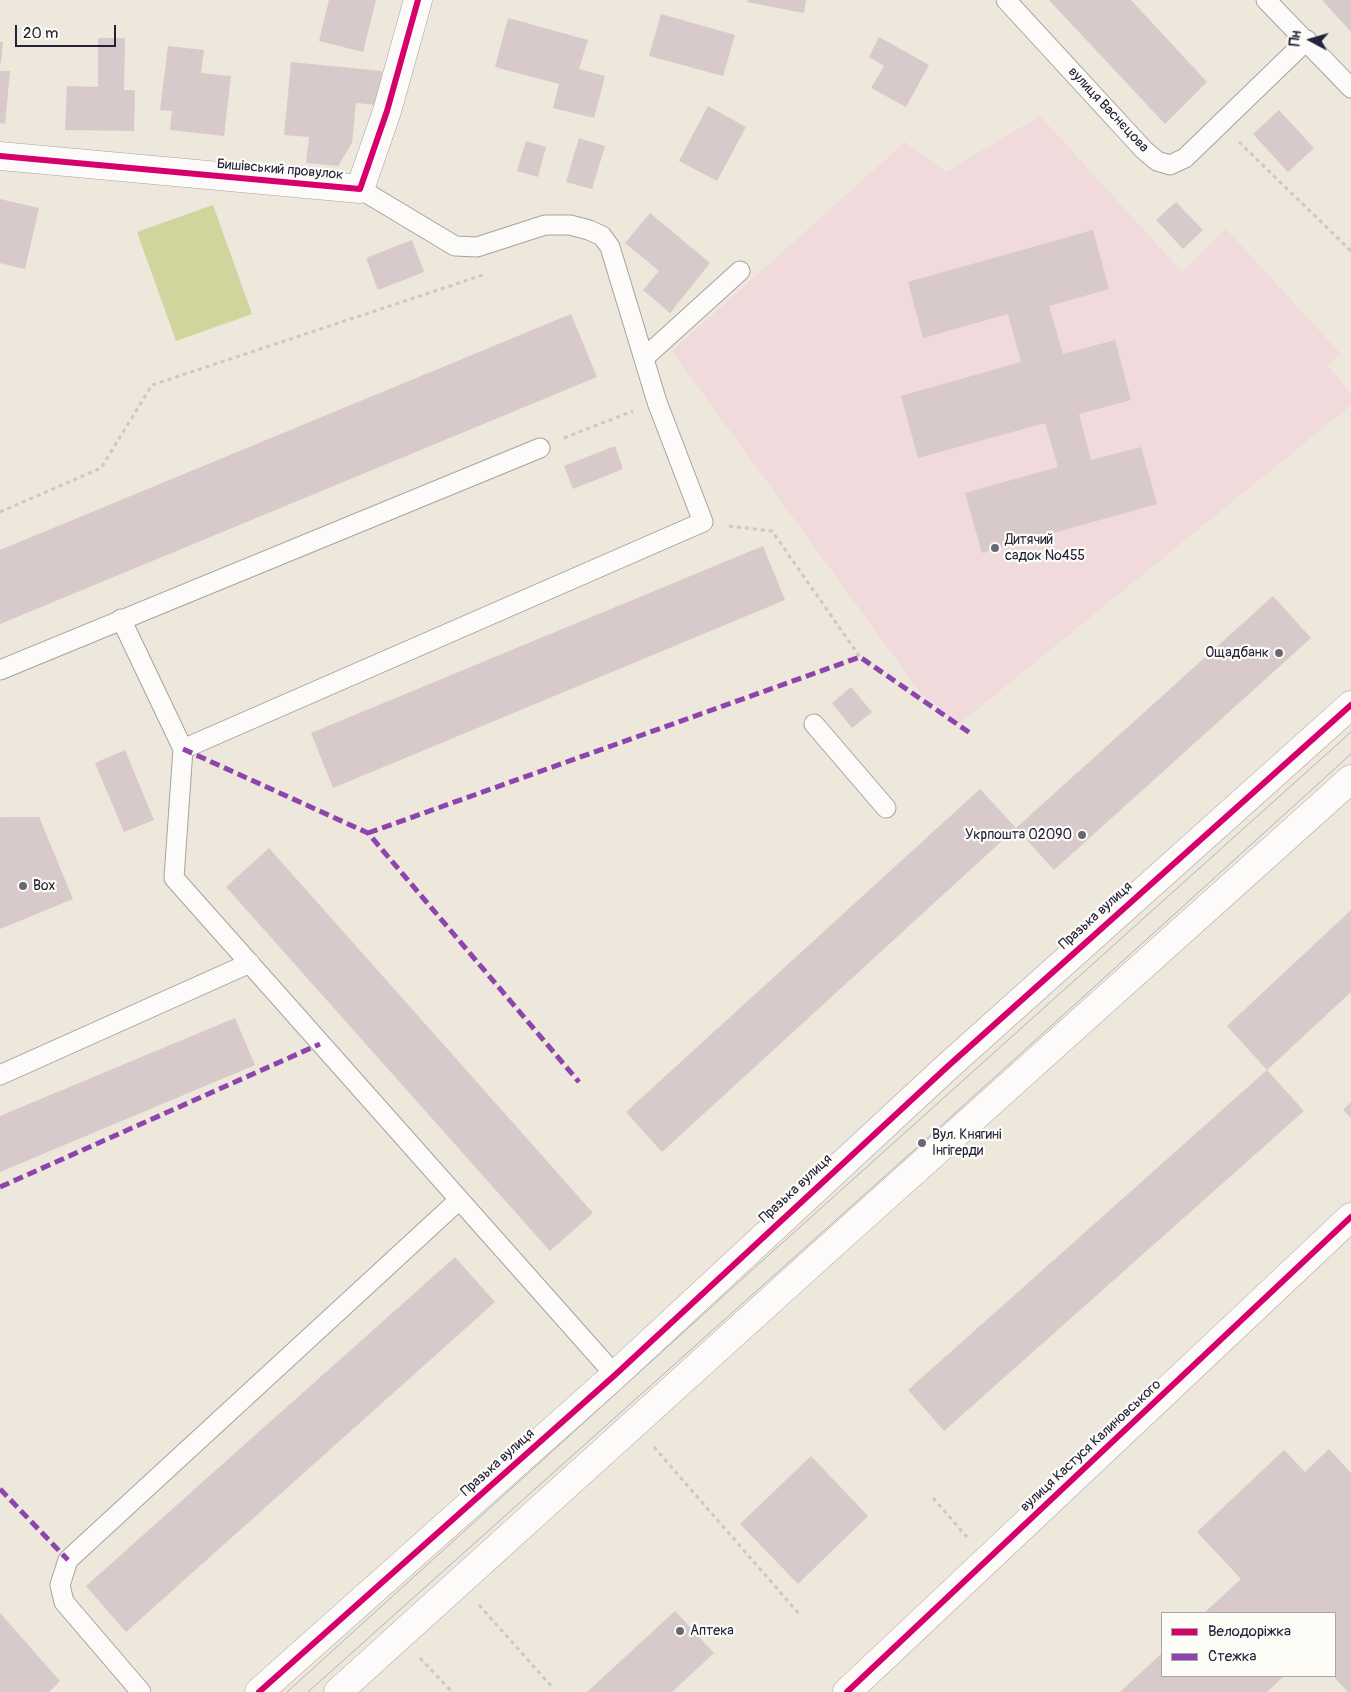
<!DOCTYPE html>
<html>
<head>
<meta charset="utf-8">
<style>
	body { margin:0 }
	#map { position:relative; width:1351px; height:1692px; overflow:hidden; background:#ede7dc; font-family:Pangolin,sans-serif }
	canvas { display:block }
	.legend { position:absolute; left:1161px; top:1612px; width:175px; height:65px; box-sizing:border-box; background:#fdfcf7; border:1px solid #a5a5ac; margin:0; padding:6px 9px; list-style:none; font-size:15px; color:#22223b }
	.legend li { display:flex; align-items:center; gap:10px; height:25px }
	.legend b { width:25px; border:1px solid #a5a5ac }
	.north { position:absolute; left:1286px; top:15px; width:50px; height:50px; -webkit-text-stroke:4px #fdfcf7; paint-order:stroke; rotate:276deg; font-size:14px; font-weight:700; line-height:20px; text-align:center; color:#22223b }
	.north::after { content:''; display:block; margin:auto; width:18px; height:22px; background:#22223b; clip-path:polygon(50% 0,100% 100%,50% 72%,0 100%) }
	.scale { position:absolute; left:15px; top:25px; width:101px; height:22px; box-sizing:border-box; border:2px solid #22223b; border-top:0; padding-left:6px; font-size:15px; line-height:18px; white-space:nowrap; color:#22223b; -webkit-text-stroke:4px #fdfcf7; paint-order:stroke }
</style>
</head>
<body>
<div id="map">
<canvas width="1351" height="1692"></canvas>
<ul class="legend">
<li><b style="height:6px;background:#d6006c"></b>Велодоріжка</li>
<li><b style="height:6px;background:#8e44ad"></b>Стежка</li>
</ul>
<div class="north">Пн</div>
<div class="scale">20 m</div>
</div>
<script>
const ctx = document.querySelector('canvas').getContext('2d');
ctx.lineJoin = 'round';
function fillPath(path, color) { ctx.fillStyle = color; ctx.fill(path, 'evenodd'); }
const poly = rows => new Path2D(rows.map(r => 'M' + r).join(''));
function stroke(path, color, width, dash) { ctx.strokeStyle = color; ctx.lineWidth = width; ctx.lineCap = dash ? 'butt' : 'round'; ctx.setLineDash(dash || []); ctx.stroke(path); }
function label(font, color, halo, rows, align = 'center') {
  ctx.font = font + ' Pangolin,sans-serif'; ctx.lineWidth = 4.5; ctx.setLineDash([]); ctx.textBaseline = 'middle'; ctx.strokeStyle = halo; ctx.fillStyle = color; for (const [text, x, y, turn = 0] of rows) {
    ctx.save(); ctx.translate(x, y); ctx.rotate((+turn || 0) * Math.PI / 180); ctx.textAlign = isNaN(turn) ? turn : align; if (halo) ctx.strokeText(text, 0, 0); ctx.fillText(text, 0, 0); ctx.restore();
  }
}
const built = poly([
	[1040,116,1182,272,1226,229,1341,354,1327,365,1351,393,1351,405,958,725,919,691,672,351,905,142,946,172]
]);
const green = poly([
	[213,205,252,314,176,341,137,232]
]);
const building = poly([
	[329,0,376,0,363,52,319,41],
	[748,0,806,0,804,13,747,2],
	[1049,0,1131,0,1207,82,1165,124],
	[1322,0,1351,0,1351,32,1332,11],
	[661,14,735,35,723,76,649,56],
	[508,18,588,40,579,69,605,76,594,118,553,108,559,84,495,67],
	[879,37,929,65,906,107,871,88,884,66,869,57],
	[98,38,125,38,124,90,135,90,134,131,65,130,67,86,98,87],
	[0,42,3,42,1,63,0,63],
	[168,46,204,50,201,73,231,76,224,136,170,130,172,111,160,110],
	[291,62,382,71,378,105,356,103,352,143,338,166,306,163,309,137,284,135],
	[0,71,10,71,5,124,0,123],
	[708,106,746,127,717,181,679,161],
	[1279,110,1314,148,1288,172,1253,134],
	[579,138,605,146,592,189,566,182],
	[526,141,546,147,538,177,517,171],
	[0,199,39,208,25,269,0,263],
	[1176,202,1203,230,1183,249,1156,220],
	[650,213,710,263,670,313,643,290,659,271,625,243],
	[1093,230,1109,289,1049,306,1063,354,1115,340,1131,400,1079,414,1091,460,1141,447,1157,504,982,553,965,493,1058,467,1045,423,918,458,901,396,1021,362,1008,314,923,338,908,282],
	[412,240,424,272,378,290,366,258],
	[571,314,597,377,0,624,0,550],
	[615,446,623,469,573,489,564,466],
	[763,546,785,600,333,788,311,733],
	[1273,596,1311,638,1054,870,1016,828,662,1152,626,1112,980,789,1016,828],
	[851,687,872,712,852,728,832,703],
	[125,750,154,820,124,832,95,763],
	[2,817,39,817,73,899,0,929,0,818],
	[269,848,593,1213,550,1251,226,887],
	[1351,910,1351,992,1267,1070,1227,1026],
	[235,1018,255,1065,0,1172,0,1116],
	[1267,1070,1304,1111,944,1431,908,1390],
	[1351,1102,1351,1118,1343,1110],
	[455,1257,495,1302,126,1632,86,1586],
	[1329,1449,1351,1473,1351,1692,1348,1692,1333,1676,1335,1676,1335,1613,1204,1613,1241,1579,1197,1532,1284,1450,1305,1472],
	[811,1456,868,1516,798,1584,740,1524],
	[675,1611,714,1653,672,1692,587,1692],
	[0,1613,60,1681,49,1692,0,1692],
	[1162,1653,1162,1676,1284,1676,1267,1692,1120,1692]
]);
const path = poly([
	[1239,142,1351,251],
	[564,438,633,411],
	[0,512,101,468,152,385,483,275],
	[729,526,772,531,860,657],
	[654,1447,800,1615],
	[933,1498,967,1537],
	[479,1605,553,1688],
	[420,1658,452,1692]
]);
const service = poly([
	[1006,0,1144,150,1157,161,1170,165,1185,158,1307,40],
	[1266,0,1351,88],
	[644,358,740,271],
	[121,619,183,749,174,878,615,1375],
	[0,670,540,448],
	[814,724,886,808],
	[183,749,703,522,657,402,610,247,602,236,589,230,570,225,545,225,477,247,455,246,360,189],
	[0,1075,250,963],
	[141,1692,64,1602,60,1585,68,1560,459,1200]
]);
const minor = poly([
	[0,156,360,189,387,111,418,0],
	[847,1692,1351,1217]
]);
const tertiary = poly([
	[259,1692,615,1375,947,1067,1351,705],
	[338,1692,824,1252,1351,779]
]);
const tram = poly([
	[287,1692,751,1271,1351,732],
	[308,1692,922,1143,1351,754]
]);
const quiet = poly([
	[183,749,368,833,579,1082],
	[368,833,860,657,970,733],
	[0,1187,320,1044],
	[0,1489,68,1560]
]);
const cycleway = poly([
	[0,156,360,189,387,111,418,0],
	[259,1692,615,1375,947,1067,1351,705],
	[847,1692,1351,1217]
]);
const markers = [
	[995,548,5,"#696773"],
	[1279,653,5,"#696773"],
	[1082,835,5,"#696773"],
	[23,886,5,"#696773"],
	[922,1143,5,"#696773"],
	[680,1631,5,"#696773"]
];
const streetNames = [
	["вулиця Васнєцова",1108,110,47],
	["Бишівський провулок",280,170,5],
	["Празька вулиця",1096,916,-42],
	["Празька вулиця",796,1189,-43],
	["вулиця Кастуся Калиновського",1091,1446,-43],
	["Празька вулиця",498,1463,-42]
];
const poiNames = [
	["Дитячий",1005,540],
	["садок №455",1005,556],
	["Ощадбанк",1269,653,"right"],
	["Укрпошта 02090",1072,835,"right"],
	["Box",33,886],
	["Вул. Княгині",932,1135],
	["Інгігерди",932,1151],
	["Аптека",690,1631]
];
fillPath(built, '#f1dadb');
fillPath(green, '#cfd59d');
fillPath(building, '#d8c9ca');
stroke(service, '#a6a3a0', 21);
stroke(minor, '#a6a3a0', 29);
stroke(tertiary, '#a6a3a0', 29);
stroke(path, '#cac9c8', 3, [4, 4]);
stroke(service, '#fcfbfa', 19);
stroke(minor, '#fcfbfa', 28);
stroke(tertiary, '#fcfbfa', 28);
stroke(tram, '#b4b3b5', 1);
stroke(quiet, '#8e44ad', 5, [10, 5]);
stroke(cycleway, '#d6006c', 6);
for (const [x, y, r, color] of markers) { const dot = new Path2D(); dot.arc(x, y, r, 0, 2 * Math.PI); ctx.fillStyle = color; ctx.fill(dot); stroke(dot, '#fdfcf7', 2); }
label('14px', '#22223b', '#fdfcf7', streetNames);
label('14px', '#22223b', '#fdfcf7', poiNames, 'left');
</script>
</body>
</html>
